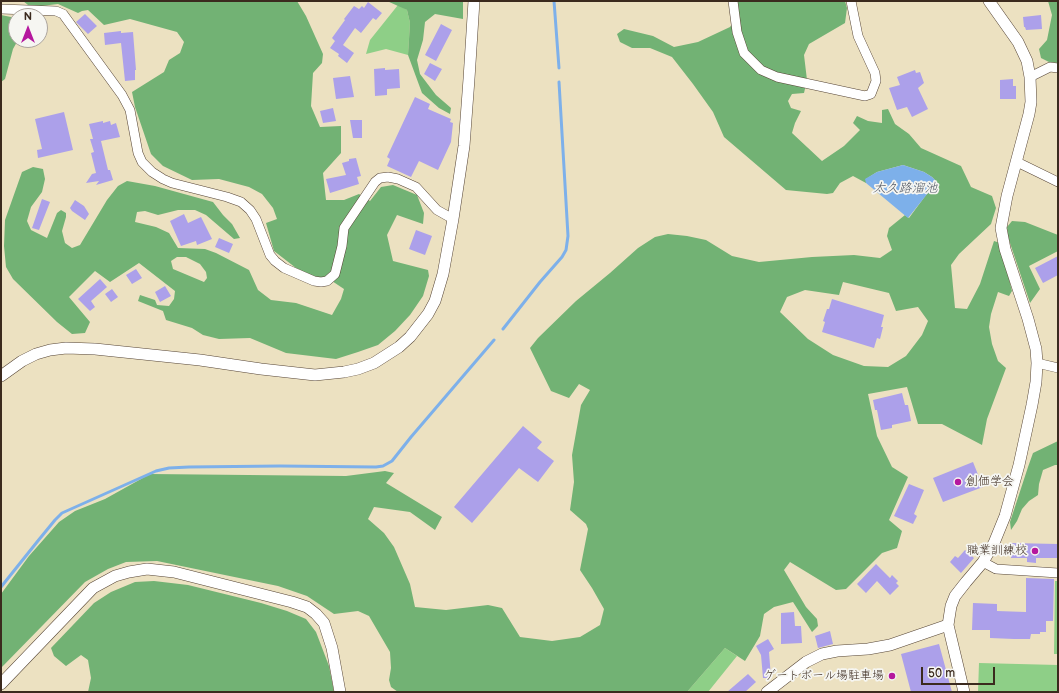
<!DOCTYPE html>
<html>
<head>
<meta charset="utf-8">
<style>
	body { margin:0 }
	#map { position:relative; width:1059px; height:693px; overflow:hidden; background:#ece1c1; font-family:"Balsamiq Sans",sans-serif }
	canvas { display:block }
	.frame { position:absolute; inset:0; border:2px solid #3b2a1e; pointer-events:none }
	.north { position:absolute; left:8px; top:8px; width:40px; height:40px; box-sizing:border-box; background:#f6f6f2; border:1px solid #aba49d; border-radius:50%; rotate:0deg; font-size:11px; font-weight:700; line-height:16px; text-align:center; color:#3b2a1e }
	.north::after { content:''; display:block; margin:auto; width:14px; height:18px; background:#b5179e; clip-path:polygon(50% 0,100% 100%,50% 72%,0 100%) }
	.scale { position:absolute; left:921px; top:667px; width:74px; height:18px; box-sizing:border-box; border:2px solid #3b2a1e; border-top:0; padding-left:5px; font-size:12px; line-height:14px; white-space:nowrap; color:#3b2a1e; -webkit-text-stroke:3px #f6f6f2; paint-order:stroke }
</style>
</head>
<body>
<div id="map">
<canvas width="1059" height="693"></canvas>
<div class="frame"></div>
<div class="north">N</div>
<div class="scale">50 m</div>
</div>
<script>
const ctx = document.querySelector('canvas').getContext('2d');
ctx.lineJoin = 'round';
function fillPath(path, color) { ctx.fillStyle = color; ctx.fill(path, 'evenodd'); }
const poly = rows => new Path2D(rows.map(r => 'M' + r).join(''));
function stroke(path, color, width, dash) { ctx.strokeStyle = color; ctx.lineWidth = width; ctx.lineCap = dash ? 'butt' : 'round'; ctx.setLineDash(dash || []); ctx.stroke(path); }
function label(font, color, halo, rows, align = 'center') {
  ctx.font = font + ' "Balsamiq Sans","Klee One",sans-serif'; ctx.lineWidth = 3.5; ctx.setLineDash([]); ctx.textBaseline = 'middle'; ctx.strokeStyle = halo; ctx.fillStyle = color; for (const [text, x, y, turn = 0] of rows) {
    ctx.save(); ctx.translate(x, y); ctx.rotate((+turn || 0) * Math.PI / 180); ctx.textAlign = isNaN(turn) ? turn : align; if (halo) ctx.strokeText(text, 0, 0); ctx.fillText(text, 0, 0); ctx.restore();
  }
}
const green = poly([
	[398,5,407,10,410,23,408,55,386,49,366,54,370,40],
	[1055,581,1058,581,1058,654,1054,654],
	[725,648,737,656,708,692,687,692],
	[979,663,1058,665,1058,692,978,692]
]);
const forest = poly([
	[23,1,297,1,306,16,323,54,322,63,313,73,311,106,320,127,341,126,341,153,323,173,326,200,344,200,359,194,370,201,381,187,393,185,417,195,424,213,423,224,397,215,387,235,393,261,428,270,429,276,423,296,410,315,395,331,378,345,358,352,336,359,286,353,250,338,219,339,203,335,192,328,166,320,163,311,138,301,140,295,155,300,157,305,169,306,174,299,175,291,139,263,110,282,95,271,69,297,90,322,85,333,72,334,57,322,13,279,6,267,4,246,5,220,22,172,33,167,43,169,45,179,42,192,31,207,27,221,31,230,47,238,57,213,61,210,66,213,66,217,62,231,65,243,72,248,80,245,107,200,118,186,127,181,155,186,213,202,223,215,232,224,240,238,234,239,206,215,195,210,178,210,158,215,145,211,137,212,135,222,156,227,169,233,178,248,205,249,216,253,249,270,258,290,271,300,296,303,332,315,341,299,344,289,326,277,317,278,296,268,274,251,266,223,277,219,273,208,262,194,249,187,219,179,192,180,163,166,151,154,135,107,132,92,164,72,169,60,180,53,184,42,177,32,130,19,104,25,88,10,82,11,78,13,58,4,41,6,28,5],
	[177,257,186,257,200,264,206,272,207,278,204,282,173,269,171,261],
	[387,1,463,1,463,19,435,14,425,22,423,40,417,60,420,74,436,95,451,108,450,114,439,108,422,93,408,55,410,23,407,10],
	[736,1,845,1,847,8,845,23,809,44,804,55,807,80,804,93,792,94,788,101,791,108,801,111,795,123,792,133,822,161,844,146,860,130,853,123,857,116,868,121,882,123,882,110,888,109,895,124,909,134,921,148,961,166,971,187,992,196,996,208,991,224,959,254,951,265,955,308,967,309,980,284,994,241,1000,243,1012,291,1009,296,998,292,991,314,989,327,992,344,998,361,1006,368,987,419,982,445,942,424,918,424,907,387,868,394,877,436,892,467,908,477,889,520,902,531,897,548,882,553,846,589,836,590,790,562,784,570,806,607,817,619,818,626,812,632,793,602,774,607,764,614,760,636,745,661,725,648,687,692,398,692,391,687,389,680,391,668,390,652,369,616,358,611,334,614,307,596,278,586,157,561,126,562,108,569,85,582,1,668,1,594,29,556,59,522,75,511,105,499,150,474,346,476,385,471,394,473,386,483,442,517,435,530,410,512,374,507,368,519,384,533,394,547,410,584,415,607,446,610,488,605,502,608,520,637,552,641,580,637,600,625,604,609,592,588,580,570,588,529,586,524,570,510,574,482,572,455,581,405,590,390,579,384,569,398,551,391,530,348,538,338,576,301,610,273,638,248,655,237,668,234,687,236,706,240,732,256,759,262,812,257,854,255,880,258,892,250,887,236,889,228,905,215,909,218,934,184,935,180,932,177,924,172,903,165,877,172,866,179,866,183,853,176,840,183,833,193,827,194,786,190,724,137,713,112,693,84,672,57,650,48,632,48,620,42,617,34,624,29,653,36,674,47,698,42,730,27,738,15],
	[843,282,889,293,896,311,918,307,928,321,922,335,906,356,888,367,864,366,833,355,808,339,780,312,787,297,805,290,839,295],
	[1048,1,1058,1,1058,63,1049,62,1041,58,1039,49,1047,40,1052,15],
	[1,15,16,18,16,40,18,40,13,49,5,79,1,82],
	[1012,221,1025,222,1058,235,1058,251,1029,266,1040,289,1030,303,1008,237,1007,227],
	[1058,441,1058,465,1055,465,1043,470,1039,484,1038,495,1029,501,1022,509,1017,521,1011,530,1010,522,1028,467,1033,453],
	[154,581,188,585,261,603,287,611,306,619,316,632,329,666,334,692,88,692,91,678,88,660,81,655,66,666,54,656,51,648,94,603,111,592,135,582]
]);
const water = poly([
	[903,165,924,172,932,177,935,180,934,184,928,193,908,218,866,183,865,179,877,172]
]);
const stream = poly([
	[554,1,559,68],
	[503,329,540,282,562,257,566,250,568,236,559,82],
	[1,587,37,542,55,520,62,513,156,471,169,468,189,467,280,466,376,467,383,466,392,461,411,437,494,340]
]);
const building = poly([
	[368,2,382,13,376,20,373,18,361,33,355,28,343,45,354,53,347,63,338,56,339,54,330,48,335,41,332,38,345,20,344,19,354,6,359,9,362,6,364,8],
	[85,14,97,26,88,34,76,22],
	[1041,15,1042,29,1026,30,1025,27,1024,27,1023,17],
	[441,24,452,30,436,61,425,55],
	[121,31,121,33,133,32,136,70,135,70,135,80,125,81,121,43,105,45,104,33],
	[430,63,442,69,435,81,424,74],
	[385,68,385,70,399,69,400,88,387,89,387,95,375,96,374,69],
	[915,70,916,73,920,72,924,83,918,88,928,109,912,117,907,107,897,110,889,88,900,85,897,77],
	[350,76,354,97,336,99,333,78],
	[1013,79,1013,86,1016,86,1016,99,1000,99,1000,80],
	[415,97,430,104,428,109,451,119,450,122,453,123,451,142,438,170,419,161,411,177,387,166,390,159,387,157],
	[333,108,336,121,323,123,320,111],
	[64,112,73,150,38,158,37,150,42,149,35,119],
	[350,120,362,120,362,138,353,138],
	[103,121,103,123,110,121,111,125,116,123,120,137,101,141,108,170,110,170,113,180,96,185,99,181,86,183,92,174,96,173,91,153,94,152,90,139,93,139,89,124],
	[356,158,361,176,357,177,359,184,330,193,326,179,346,175,342,163,349,161,349,159],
	[42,199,50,202,39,230,32,228],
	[75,200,84,206,89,214,85,220,72,211,70,208],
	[184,214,188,223,201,217,212,239,197,245,196,241,181,246,170,221],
	[416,230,432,236,425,255,409,249],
	[219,238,233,244,229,253,215,247],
	[1058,256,1058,275,1043,283,1035,268],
	[136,269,142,278,132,284,126,275],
	[100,279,107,287,91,301,95,307,90,311,78,299],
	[165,286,171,296,160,302,155,292],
	[112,289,118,297,111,302,105,294],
	[832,299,884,315,881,327,883,327,880,339,877,338,874,348,822,332,825,322,823,321,827,309,829,309],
	[902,393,905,405,908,405,911,421,892,425,892,428,881,430,877,410,875,410,873,400],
	[523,426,542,442,537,448,554,461,538,482,519,468,472,523,454,507],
	[973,462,983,487,943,502,933,478],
	[909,484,924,490,914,514,917,516,913,524,894,516],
	[1011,543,1058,544,1058,558,1036,558,1036,563,1027,562,1027,558,1011,558],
	[965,550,974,558,961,573,950,562,955,556,958,558],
	[876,564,890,578,892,575,898,581,896,583,899,586,890,595,877,581,866,593,857,584],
	[1026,578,1054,579,1053,621,1046,621,1046,632,1040,632,1040,634,1031,634,1030,639,1014,639,990,638,990,630,972,630,973,603,997,604,997,611,1026,612],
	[794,612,795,626,801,626,802,643,781,644,781,613],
	[830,631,833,644,818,648,815,636],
	[768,639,774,649,769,652,771,678,763,678,761,655,756,646],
	[939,644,952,692,911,692,901,654],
	[748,674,756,682,745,692,727,692]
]);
const minor = poly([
	[733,1,737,32,744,53,761,70,777,77,865,96,871,94,876,81,875,73,858,36,851,1],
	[1,9,56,11,63,14,122,95,130,110,138,153,142,162,152,172,163,179,172,183,227,197,241,202,250,210,256,219,270,255,275,261,284,268,314,281,321,282,327,281,335,274,342,246,344,228,375,182,380,178,388,177,398,179,416,187,437,210,453,219],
	[1030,77,1050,67,1058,68],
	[1017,162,1058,182],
	[1037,363,1058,368],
	[983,562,996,569,1058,573]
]);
const tertiary = poly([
	[1,376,22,361,36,354,50,350,66,348,95,349,200,360,261,369,315,375,344,372,358,369,374,363,399,347,410,337,428,314,435,301,443,274,453,219,464,146,469,79,474,1],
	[1,684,93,588,115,576,129,572,147,569,174,572,292,602,307,607,316,614,324,623,332,648,340,692],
	[767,692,806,662,822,654,837,651,868,649,890,645,948,625],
	[964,692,948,625,951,606,955,596,966,582,983,562,994,543,1005,516,1019,465,1032,405,1036,382,1037,363,1036,349,1028,319,1005,249,1001,228,1007,196,1029,114,1031,102,1030,77,1027,61,1018,42,989,1]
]);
const markers = [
	[958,482,4,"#b5179e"],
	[1035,551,4,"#b5179e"],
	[892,676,4,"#b5179e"]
];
const poiNames = [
	["創価学会",966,482,"left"],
	["職業訓練校",1027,551],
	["ゲートボール場駐車場",884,676]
];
const waterNames = [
	["太久路溜池",905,189]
];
fillPath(green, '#8ecf87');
fillPath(forest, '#72b274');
fillPath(water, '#7db0ea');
stroke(stream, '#7db0ea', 3);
fillPath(building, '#aca0ea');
stroke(minor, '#564536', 10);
stroke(tertiary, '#564536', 12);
stroke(minor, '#fff', 9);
stroke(tertiary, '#fff', 11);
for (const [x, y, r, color] of markers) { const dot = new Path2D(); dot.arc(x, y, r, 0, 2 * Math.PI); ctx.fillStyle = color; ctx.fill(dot); stroke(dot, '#f6f6f2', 1.5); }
label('12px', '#3b2a1e', '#f6f6f2', poiNames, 'right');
label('italic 13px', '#525965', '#f6f6f2', waterNames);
</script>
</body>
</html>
